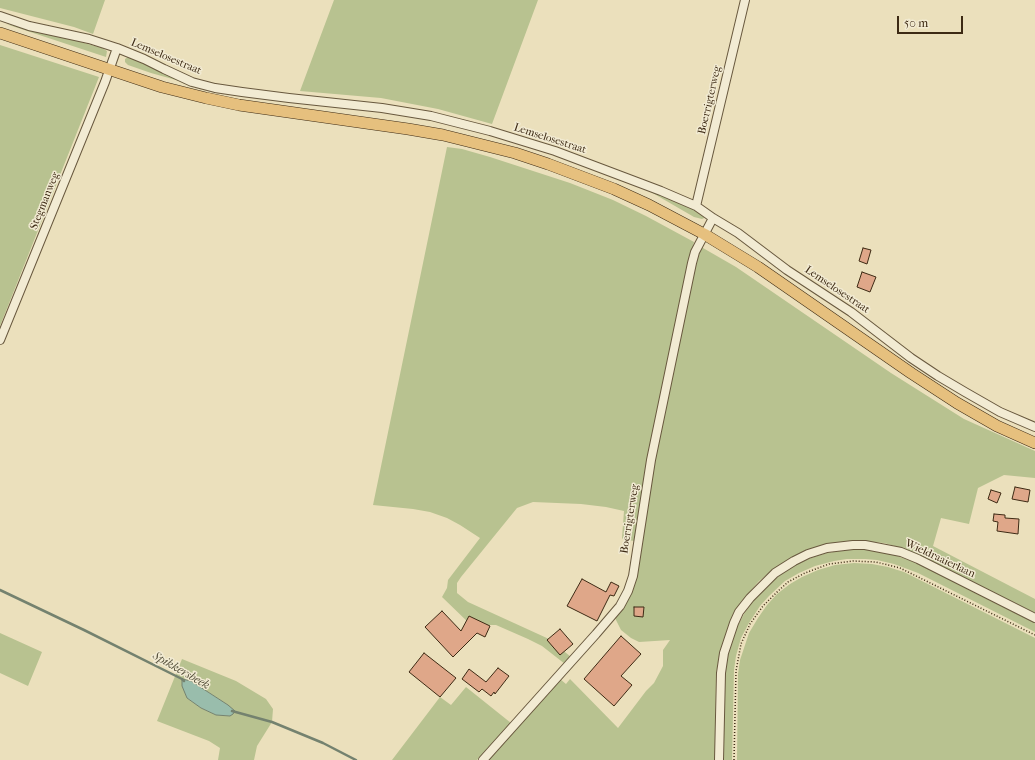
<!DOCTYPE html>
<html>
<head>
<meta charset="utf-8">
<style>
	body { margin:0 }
	#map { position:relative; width:1035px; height:760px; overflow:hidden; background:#ebe0bc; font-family:"IM FELL French Canon",serif }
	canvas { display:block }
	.scale { position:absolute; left:897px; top:16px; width:66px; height:18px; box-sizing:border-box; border:2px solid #3d2a14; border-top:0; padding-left:5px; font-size:12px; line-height:14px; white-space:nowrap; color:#3d2a14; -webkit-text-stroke:3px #f2ebd3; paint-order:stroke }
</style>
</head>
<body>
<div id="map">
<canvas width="1035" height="760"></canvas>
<div class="scale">50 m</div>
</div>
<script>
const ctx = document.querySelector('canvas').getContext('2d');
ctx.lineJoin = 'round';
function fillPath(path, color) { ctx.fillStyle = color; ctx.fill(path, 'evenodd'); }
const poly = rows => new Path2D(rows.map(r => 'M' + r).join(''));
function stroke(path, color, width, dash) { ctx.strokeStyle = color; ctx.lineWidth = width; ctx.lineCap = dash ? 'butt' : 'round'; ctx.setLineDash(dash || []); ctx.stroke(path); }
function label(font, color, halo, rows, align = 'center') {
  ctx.font = font + ' "IM FELL French Canon",serif'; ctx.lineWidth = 3; ctx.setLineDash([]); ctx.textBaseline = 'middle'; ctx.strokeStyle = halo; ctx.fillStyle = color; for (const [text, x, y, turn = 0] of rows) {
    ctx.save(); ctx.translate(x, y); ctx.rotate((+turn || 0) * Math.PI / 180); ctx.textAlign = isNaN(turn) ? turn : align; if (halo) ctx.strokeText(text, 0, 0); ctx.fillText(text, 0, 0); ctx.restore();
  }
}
const green = poly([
	[0,0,105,0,93,34,74,27,0,8],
	[334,0,538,0,492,124,438,109,381,98,300,91],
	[6,24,46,32,102,48,107,51,106,57],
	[0,45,99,77,0,326],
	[128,57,133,58,194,85,151,73,128,65,125,62,125,59],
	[447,147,462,149,490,157,570,183,613,200,646,216,694,242,673,336,636,541,624,540,622,538,624,511,606,507,581,504,533,502,517,508,461,577,457,583,457,593,468,602,549,639,571,657,565,664,542,646,528,639,496,625,471,625,442,597,447,588,448,580,480,538,460,525,447,518,430,512,413,509,373,505],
	[644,188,684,204,704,215,704,218,702,219,694,217],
	[700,248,703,248,736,267,891,373,964,419,1035,451,1035,478,1004,475,978,488,969,524,941,518,933,546,1035,599,1035,613,919,555,902,548,884,543,862,541,839,542,819,546,799,554,778,566,759,581,741,602,729,625,720,651,716,674,715,760,486,760,560,679,566,684,570,679,618,728,646,691,654,683,663,666,663,650,670,640,639,642,631,638,621,630,615,618,621,609,644,516,693,264],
	[859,549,874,550,889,553,914,562,1035,623,1035,632,918,573,894,564,877,560,865,559,847,559,834,561,815,566,799,573,785,581,769,596,760,606,749,623,741,638,736,656,734,670,732,760,723,760,724,680,726,664,730,644,737,627,744,614,753,600,764,588,781,574,793,566,811,558,827,553,845,550],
	[854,563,872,564,888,567,904,572,1035,638,1035,760,737,760,738,674,740,660,749,633,758,618,767,605,777,594,790,584,802,577,818,570,835,565],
	[0,633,42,652,28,686,0,673],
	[182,659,236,681,266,699,273,709,272,722,257,746,254,760,218,760,220,748,209,741,157,721],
	[182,679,191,681,228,705,230,716,216,715,201,708,187,698],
	[466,687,511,723,477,760,392,760,440,697,451,705]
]);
const water = poly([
	[182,679,191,681,228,705,235,711,233,714,230,716,216,715,201,708,187,698,182,686,182,679]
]);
const stream = poly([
	[0,590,84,630,182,679,184,681],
	[232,711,272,722,323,743,356,760]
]);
const building = poly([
	[863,248,871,250,867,264,859,261,863,248],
	[862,272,876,277,870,292,857,287,862,272],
	[1015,487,1030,490,1028,502,1012,499,1015,487],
	[991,490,1001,493,997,503,988,499,991,490],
	[994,514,1005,515,1005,518,1019,519,1018,534,997,531,998,522,993,521,994,514],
	[582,579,606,592,611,582,619,586,614,596,610,595,597,621,567,606,582,579],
	[634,607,644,607,643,617,634,616,634,607],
	[442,611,461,631,469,616,490,626,485,637,477,633,453,657,425,627,442,611],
	[560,629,573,644,560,655,547,640,560,629],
	[621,636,641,654,621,676,632,685,614,706,584,679,621,636],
	[424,653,456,678,440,697,409,672,424,653],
	[498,668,509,676,495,694,494,692,491,696,482,689,479,692,462,679,469,669,486,682,498,668]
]);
const path = poly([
	[734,760,736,671,741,644,750,624,763,606,776,593,788,582,805,573,829,564,853,561,876,562,900,568,1035,635]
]);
const minor = poly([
	[0,16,29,26,89,39,117,48,144,59,164,69,192,82,215,88,242,92,289,98,382,108,431,116,490,131,555,151,661,191,696,206,713,218,738,233,787,270,851,312,911,358,938,376,965,392,1000,412,1035,427],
	[696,206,745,0],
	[0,340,105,82,117,48],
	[483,760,596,634,620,606,628,591,633,576,651,460,692,263,695,252,713,218],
	[719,760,721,673,724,653,734,623,739,612,750,598,775,573,794,561,808,554,827,548,853,545,865,545,901,552,918,559,1035,618]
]);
const major = poly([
	[0,33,162,87,206,98,239,105,408,129,443,135,515,153,548,164,614,189,649,205,704,234,758,267,911,373,957,403,997,426,1035,443]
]);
const streetNames = [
	["Lemselosestraat",166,57,23],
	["Boerrigterweg",710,100,-77],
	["Lemselosestraat",550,139,18],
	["Stegmanweg",45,201,-68],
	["Lemselosestraat",837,290,34],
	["Boerrigterweg",630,519,-81],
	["Wieldraaierlaan",940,559,25]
];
const waterNames = [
	["Spikkersbeek",181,671,30]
];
fillPath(green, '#b8c290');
fillPath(water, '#99bdac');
stroke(water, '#74826f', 1);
stroke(stream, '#74826f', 2.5);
fillPath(building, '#dfa789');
stroke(building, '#3d2a14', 1);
stroke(minor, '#68583e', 10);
stroke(major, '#3d2a14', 12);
stroke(path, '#3d2a14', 1.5, [1, 2]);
stroke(minor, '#f2ebd3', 8);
stroke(major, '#e6c07e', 11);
label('11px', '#3d2a14', '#f2ebd3', streetNames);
label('italic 12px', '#544f3a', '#f2ebd3', waterNames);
</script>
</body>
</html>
